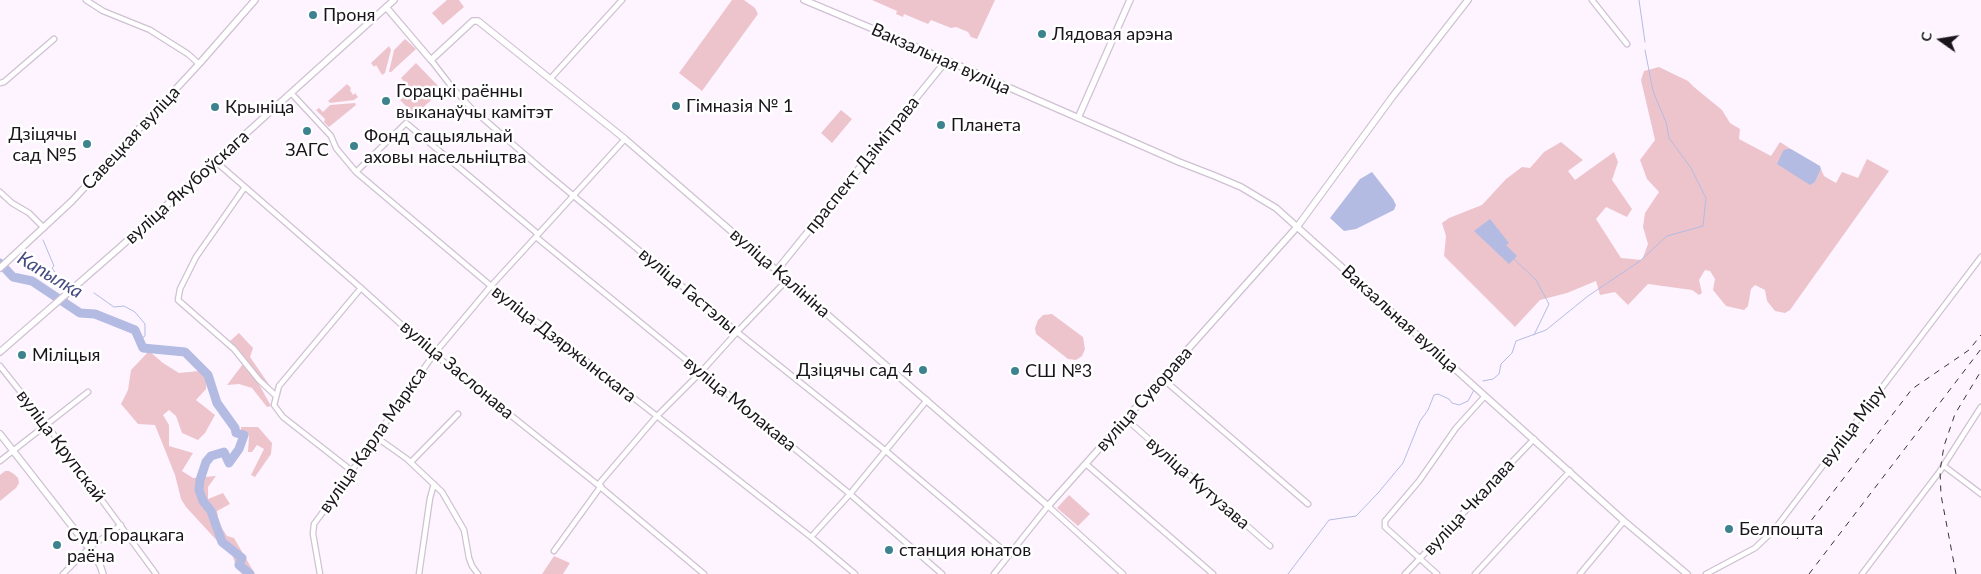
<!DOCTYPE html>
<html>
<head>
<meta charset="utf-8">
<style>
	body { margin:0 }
	#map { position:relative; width:1981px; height:574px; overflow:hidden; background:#fdf4ff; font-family:Lato,sans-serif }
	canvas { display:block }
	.north { position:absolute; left:1916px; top:15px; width:50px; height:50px; -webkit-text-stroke:4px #fff; paint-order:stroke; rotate:283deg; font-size:14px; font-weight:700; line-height:20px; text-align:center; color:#1a151b }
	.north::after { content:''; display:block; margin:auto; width:18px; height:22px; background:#1a151b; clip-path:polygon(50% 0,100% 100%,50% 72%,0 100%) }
</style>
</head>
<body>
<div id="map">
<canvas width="1981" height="574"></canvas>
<div class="north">С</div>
</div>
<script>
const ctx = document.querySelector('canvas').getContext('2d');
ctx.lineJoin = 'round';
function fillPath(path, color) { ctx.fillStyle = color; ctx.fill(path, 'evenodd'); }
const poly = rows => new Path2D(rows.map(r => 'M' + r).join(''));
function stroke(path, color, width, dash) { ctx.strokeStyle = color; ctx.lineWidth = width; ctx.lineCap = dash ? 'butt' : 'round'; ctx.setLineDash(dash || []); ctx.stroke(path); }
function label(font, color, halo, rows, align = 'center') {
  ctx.font = font + ' Lato,sans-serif'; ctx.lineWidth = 5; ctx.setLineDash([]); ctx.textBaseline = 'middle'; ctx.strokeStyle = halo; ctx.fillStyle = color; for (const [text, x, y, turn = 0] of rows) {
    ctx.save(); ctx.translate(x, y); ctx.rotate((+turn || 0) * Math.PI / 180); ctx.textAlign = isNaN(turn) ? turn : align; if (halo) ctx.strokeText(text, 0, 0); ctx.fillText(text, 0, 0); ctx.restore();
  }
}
const green = poly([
	[447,0,459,0,464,7,443,25,432,13],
	[732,0,744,0,755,8,758,14,702,91,679,73],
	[872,0,995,0,977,39,971,37,968,32,956,27,951,28,931,20,928,24,904,14,903,17,896,14,897,11],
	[405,39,416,49,391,72,389,72,394,50],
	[389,46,391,50,385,73,382,75,376,65,374,67,371,63],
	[416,63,442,90,415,115,400,100,411,89,401,78],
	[1659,67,1688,81,1694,87,1722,110,1730,123,1740,129,1739,139,1771,156,1780,142,1791,149,1786,149,1815,182,1821,169,1824,176,1836,183,1842,172,1858,178,1867,159,1889,171,1790,310,1785,313,1775,311,1767,301,1765,290,1755,285,1751,289,1748,306,1744,310,1726,306,1713,290,1715,279,1710,271,1705,270,1699,280,1702,293,1699,295,1692,290,1648,284,1628,305,1615,292,1600,295,1596,281,1567,293,1540,300,1515,327,1444,256,1446,236,1442,223,1449,218,1482,205,1506,179,1522,167,1530,168,1544,152,1561,142,1583,160,1568,171,1575,180,1614,152,1618,162,1612,180,1632,209,1627,217,1606,207,1596,219,1621,258,1642,260,1648,244,1643,227,1645,213,1659,192,1647,179,1640,160,1655,140,1641,80,1644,71],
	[347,84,351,88,350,90,353,95,355,93,358,97,354,100,330,103,328,101],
	[355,103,356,105,329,127,324,122,325,119,316,110,319,108,323,112,330,105],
	[841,110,852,119,832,143,821,133],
	[1052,314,1083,337,1085,349,1082,356,1076,360,1068,359,1036,334,1035,328,1038,320,1043,315],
	[239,333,253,348,250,357,270,386,268,387,230,341],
	[149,351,163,363,179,373,199,371,207,379,206,389,196,400,215,415,205,433,198,440,182,433,176,416,169,410,163,415,169,425,169,446,193,453,182,471,193,478,216,476,208,487,208,499,223,493,230,504,217,511,219,524,227,536,234,538,255,574,242,574,236,567,231,550,220,544,186,507,181,499,175,475,155,425,138,424,121,404,128,390,131,370],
	[243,364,256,379,271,406,267,407,252,388,239,384,227,385],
	[241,427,258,427,272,443,271,454,255,477,251,475,264,449,257,445,252,452,248,452,249,435,241,431],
	[5,471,9,471,14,474,18,478,19,483,16,488,0,501,0,475],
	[1069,495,1090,514,1078,526,1057,508],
	[554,556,570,563,563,574,542,574]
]);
const water = poly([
	[1786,149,1791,149,1820,166,1821,169,1815,182,1810,185,1777,164,1783,151],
	[1372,172,1393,199,1396,205,1394,210,1356,229,1344,231,1330,218,1360,179],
	[1490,219,1509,243,1506,245,1517,256,1509,264,1474,231]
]);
const stream = poly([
	[1639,0,1645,42],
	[43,240,54,266,52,268,65,287,66,292],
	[1514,259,1536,280,1549,304,1534,335],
	[94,293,114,307,124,306,135,312,145,324,145,336,140,339],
	[67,296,68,304],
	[1483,381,1493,379,1499,374,1501,364,1512,353,1516,341,1546,330,1588,296,1640,261,1667,236,1703,226,1706,198,1691,168,1669,138,1666,122,1653,91,1645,50],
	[1288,574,1329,520,1356,516,1378,493,1403,463,1420,421,1428,410,1434,395,1438,394,1449,399,1452,403,1459,405,1468,401,1474,390]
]);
const river = poly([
	[0,263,13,277,32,281,80,313,95,314,135,330,143,348,185,352,208,375,217,403,235,428,236,433,244,435,239,449,229,463,224,452,211,456,206,462,200,480,199,490,203,501,211,511,222,542,242,558,239,565,250,574]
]);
const minor = poly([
	[86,0,103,11,150,30,188,54,199,64],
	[1592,0,1627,44],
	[431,60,451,86,471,108,545,172,737,332,886,451,1009,555],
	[551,78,622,0],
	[0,83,4,82,54,39],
	[292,94,331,136,336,148,356,172,491,286,811,537,855,574],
	[215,161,361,288,434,354,598,485,704,574],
	[356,172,406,123,538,234],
	[245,187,196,257,180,289,178,300,234,349,259,380,276,396],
	[0,192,12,203,29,213,44,228],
	[536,237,850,494,942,574],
	[0,366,46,424,156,574],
	[1163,379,1308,504],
	[1126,419,1270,546],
	[376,437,407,459,442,492,464,530,469,558,472,566,478,574],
	[0,461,88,392],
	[411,462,458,414],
	[1086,464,1213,574],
	[1944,466,1981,494],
	[352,471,283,417,274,405,279,386,361,288],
	[598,485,656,417,701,372,737,332,788,279],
	[811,537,850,494,927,400],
	[554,551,601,486],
	[63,574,89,548,121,525],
	[320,574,313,534,314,524,320,516,434,354,491,286,625,139],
	[419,574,430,498,434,484],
	[994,574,1048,506,1123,574],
	[1405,574,1534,439],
	[1437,574,1385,527,1385,521,1419,481,1456,428,1485,396],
	[1475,574,1570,471],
	[1580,574,1624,521],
	[1706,574,1755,548,1774,530,1981,257],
	[1862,574,1940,471,1981,407]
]);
const major = poly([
	[804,0,921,49,1179,162,1215,176,1241,187,1276,208,1624,521,1687,574],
	[386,7,431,60,473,21,478,21,625,139,1048,506,1297,227,1393,96,1468,0],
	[1078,118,1130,0],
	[0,268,72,201,199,64,255,0],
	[777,270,946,61],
	[0,352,118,249,394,0],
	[0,434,89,548,100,565,103,574]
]);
const rail = poly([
	[1797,539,1912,389,1969,350,1981,335],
	[1809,574,1981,349],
	[1956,574,1941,495,1940,471,1944,446,1955,414,1981,371]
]);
const markers = [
	[313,15,5,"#3d838f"],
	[1042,34,5,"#3d838f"],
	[386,101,5,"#3d838f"],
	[676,106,5,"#3d838f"],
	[215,107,5,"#3d838f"],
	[941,125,5,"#3d838f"],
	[307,131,5,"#3d838f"],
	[87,144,5,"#3d838f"],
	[354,146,5,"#3d838f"],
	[22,355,5,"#3d838f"],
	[923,370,5,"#3d838f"],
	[1015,371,5,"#3d838f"],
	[1729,529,5,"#3d838f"],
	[57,545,5,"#3d838f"],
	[889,550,5,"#3d838f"]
];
const poiNames = [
	["Проня",323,15],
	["Лядовая арэна",1052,34],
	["Горацкі раённы",396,91],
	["выканаўчы камітэт",396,112],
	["Гімназія № 1",686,106],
	["Крыніца",225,107],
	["Планета",951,125],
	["Дзіцячы",77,134,"right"],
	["сад №5",77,155,"right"],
	["Фонд сацыяльнай",364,136],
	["аховы насельніцтва",364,157],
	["ЗАГС",307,150,"center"],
	["Міліцыя",32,355],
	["Дзіцячы сад 4",913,370,"right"],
	["СШ №3",1025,371],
	["Белпошта",1739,529],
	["Суд Горацкага",67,535],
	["раёна",67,556],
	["станция юнатов",899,550]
];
const streetNames = [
	["Вакзальная вуліца",941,59,24],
	["Савецкая вуліца",131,138,-47],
	["праспект Дзімітрава",862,165,-51],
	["вуліца Якубоўскага",187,187,-42],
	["вуліца Калініна",780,273,41],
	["вуліца Гастэлы",688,291,40],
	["Вакзальная вуліца",1400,319,42],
	["вуліца Дзяржынскага",564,344,38],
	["вуліца Заслонава",457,370,40],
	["вуліца Суворава",1144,399,-48],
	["вуліца Молакава",740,404,39],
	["вуліца Міру",1853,426,-53],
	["вуліца Карла Маркса",373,440,-55],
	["вуліца Крупскай",61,446,53],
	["вуліца Кутузава",1198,483,41],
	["вуліца Чкалава",1469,507,-47]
];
const waterNames = [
	["Капылка",50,275,31]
];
fillPath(green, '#eec4cc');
fillPath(water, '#b3bbe3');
stroke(stream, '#b3bbe3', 1);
stroke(river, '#b3bbe3', 9);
stroke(minor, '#cfc1d2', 7);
stroke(major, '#cfc1d2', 8);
stroke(minor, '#fff', 4.5);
stroke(major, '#fff', 5.5);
stroke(rail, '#363137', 1, [6, 6]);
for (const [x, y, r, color] of markers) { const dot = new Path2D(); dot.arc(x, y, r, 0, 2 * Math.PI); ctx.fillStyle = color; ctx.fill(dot); stroke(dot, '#fff', 2); }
label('18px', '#1a151b', '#fff', poiNames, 'left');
label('18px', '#1a151b', '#fff', streetNames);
label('italic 19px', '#454b80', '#fff', waterNames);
</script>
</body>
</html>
